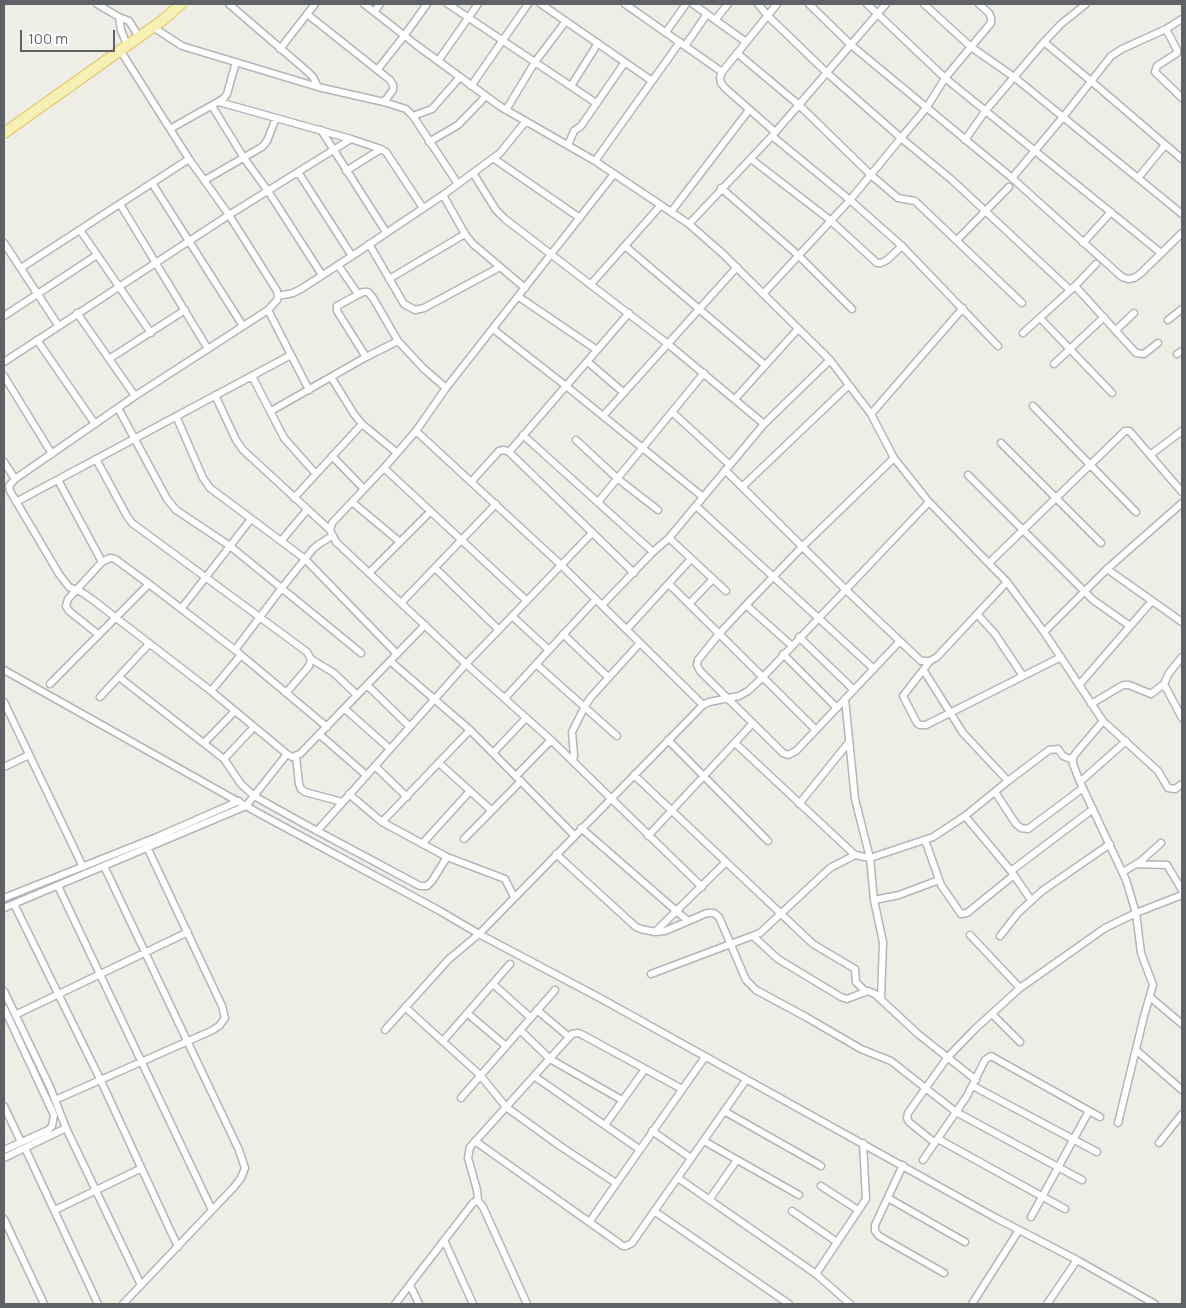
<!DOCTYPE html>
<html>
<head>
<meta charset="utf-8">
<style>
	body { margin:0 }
	#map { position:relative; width:1186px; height:1308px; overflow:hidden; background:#eeede6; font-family:Manrope,sans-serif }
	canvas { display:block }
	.frame { position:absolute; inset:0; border:5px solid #5e6165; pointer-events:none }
	.scale { position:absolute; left:20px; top:30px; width:95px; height:22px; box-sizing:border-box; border:2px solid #5e6165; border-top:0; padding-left:6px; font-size:15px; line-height:18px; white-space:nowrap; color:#5e6165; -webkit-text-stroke:4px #fff; paint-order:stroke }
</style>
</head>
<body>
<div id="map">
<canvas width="1186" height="1308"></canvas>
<div class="frame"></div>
<div class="scale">100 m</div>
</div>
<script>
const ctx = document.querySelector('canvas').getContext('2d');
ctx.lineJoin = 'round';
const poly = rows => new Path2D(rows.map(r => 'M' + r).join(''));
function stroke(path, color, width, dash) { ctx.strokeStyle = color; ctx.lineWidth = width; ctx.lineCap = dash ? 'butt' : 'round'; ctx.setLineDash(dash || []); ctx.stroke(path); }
const street = poly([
	[97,4,119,17,121,30,127,45],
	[229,4,308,72,313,77,318,87],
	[364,4,419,47,501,107,595,161,689,224,722,253,830,360,871,414,894,458,929,502,1007,582,1044,632,1103,721,1158,771,1168,788,1175,789,1182,784],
	[448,4,596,103],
	[541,4,652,81],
	[625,4,722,72],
	[693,4,746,42],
	[758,4,768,16,826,72,901,138,850,200,763,294],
	[809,4,851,45,1012,178,1122,277,1128,279,1134,278,1140,274,1182,233],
	[867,4,945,78,1161,253],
	[924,4,971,47,1014,77,1182,214],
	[979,4,989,13,991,18,991,23,945,78,927,107,901,138,952,180,1070,290],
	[374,12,380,4],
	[307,14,390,80,393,85,393,90,384,102],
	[119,17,129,21,139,37],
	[715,20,728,4],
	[153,27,182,46,318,87,384,102,406,109,413,116,458,184],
	[1166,29,1177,50,1177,53,1157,66,1155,72,1182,98],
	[666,32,686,4],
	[1044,42,1091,81,1182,159],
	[685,46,707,14],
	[280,49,315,4],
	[120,50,189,159,229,215,277,291,278,296,277,300,268,310,135,396,15,479,9,486,10,491,59,574,69,587,83,593,93,600,211,691,287,754,292,757,300,754,425,625],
	[737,53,799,105,871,175,898,198,915,201,1022,303],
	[438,61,478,4],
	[378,69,404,36,427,4],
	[471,86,528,4],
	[571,86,598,43],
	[219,102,351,139,381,149,386,152,423,208],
	[212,106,244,158,268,191,322,275],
	[506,110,535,62,566,21],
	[413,116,432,109,460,77],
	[170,129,223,99,227,94,236,62],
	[321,130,386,232],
	[775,132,725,88,721,83,720,78,722,72,777,4],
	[772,136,850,200,902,246,998,346],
	[965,140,986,110,1044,42,1061,24,1086,4],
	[429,142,458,125,486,96],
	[568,145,574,131,581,126,625,62],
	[493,158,580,218],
	[751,159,830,220,877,263,881,263,887,260,902,246],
	[595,161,680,42],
	[346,171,381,149],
	[298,172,352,256],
	[473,173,496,210,505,219,668,344,764,424],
	[614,174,446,388,416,431,384,468,332,523,330,530,336,542,466,664,551,740,702,887],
	[1012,178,1063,117,1111,56,1122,49,1166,29,1182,19],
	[1138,178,1165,145],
	[205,180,262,147,267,141,276,118],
	[152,183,243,326],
	[721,188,798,255,852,309],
	[443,195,465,234,473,244,525,288],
	[120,204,208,349],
	[671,212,749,110],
	[689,224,772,136,886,4],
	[80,230,151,333],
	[957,240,1009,187],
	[4,243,58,325],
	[1083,243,1111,212],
	[369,244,404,304,415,310,424,308,500,267],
	[625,246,765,365],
	[338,265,358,294],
	[21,268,189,159],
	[389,279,465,234],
	[591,284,661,205],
	[1075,286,1136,353,1144,354,1158,343],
	[278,296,293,293,301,289,352,256,443,195,500,153,526,121],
	[519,297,597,350],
	[268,310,309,390],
	[77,313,135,396],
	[4,316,97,255],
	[1040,318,1112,393],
	[1168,320,1182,309],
	[493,329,566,386,703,497],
	[1116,330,1134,313],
	[1023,333,1075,286,1096,264],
	[37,340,95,424],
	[1177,354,1182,351],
	[366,357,337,311,337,306,363,292,368,292,373,298,398,341,423,368,446,388],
	[109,359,185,310],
	[4,362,229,215,351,139],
	[588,362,624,393],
	[1054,364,1104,317],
	[4,376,52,454],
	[252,376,284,438,316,474],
	[331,377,354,414,362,424,396,452],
	[215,395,236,440,243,450,330,530],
	[735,399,798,329],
	[1033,406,1136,512],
	[118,408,167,499,176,510,230,546,361,653],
	[271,411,366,357,398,341],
	[672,412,730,465],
	[871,414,963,308],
	[176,416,203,478,210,488,305,559,397,654],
	[603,416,737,267],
	[416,431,561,565,703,705],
	[523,435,653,552],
	[576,440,618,479,658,510],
	[1001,443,1101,543],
	[509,452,629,313],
	[1150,455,1182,431],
	[332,456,364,489],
	[894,458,802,547,746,605,719,634,698,660,697,665,700,671,783,753,788,755,796,751,900,641],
	[96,459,127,516,132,523,307,652,311,659,309,666,286,693],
	[4,462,15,479],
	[384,468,527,601],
	[725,470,845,589,921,661,930,661,937,657,1007,582],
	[968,475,1093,600,1130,626],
	[58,480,102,562],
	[472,481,499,451,504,450,509,452,634,573],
	[742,487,849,385],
	[294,498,362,424],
	[16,502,291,355],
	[352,502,400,542],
	[598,502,704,373],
	[696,506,874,669],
	[669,538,726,591],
	[281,541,307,510],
	[989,563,1125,431,1129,431,1132,434,1182,492],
	[435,568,499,630],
	[1107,569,1182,622],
	[369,573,430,512],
	[669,584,816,730],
	[401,603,496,504],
	[689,604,713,579],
	[602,605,653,552,669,538,764,424,830,360],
	[746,605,791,645],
	[181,609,251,519],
	[977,614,995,634,1023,676],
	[512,616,549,650],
	[627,629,691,559],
	[1044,632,1107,569,1182,503],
	[563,634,608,677],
	[99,635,69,611,66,606,68,599,102,562,110,558,115,559,149,584,235,650,327,727],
	[799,637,854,690],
	[235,650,281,589,313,549,319,544,332,536],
	[783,654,837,708],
	[1182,657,1169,673,1164,684,1182,718],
	[311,659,334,673,357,695],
	[390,661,470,730,574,835],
	[930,661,903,696,917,723,920,725,926,725,1061,657],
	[536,664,617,736],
	[4,670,262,815,440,911,479,934,600,998,996,1218,1077,1260,1155,1304],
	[924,671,963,733,1008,781],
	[119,677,224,759,241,784,254,796,308,826,420,886,427,886,432,881,447,857],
	[50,684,149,584],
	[367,685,410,727],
	[1079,685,1152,601],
	[211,691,241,655],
	[100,697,149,644],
	[505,698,596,599],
	[845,699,855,799,870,858,874,900,883,942,881,999],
	[4,702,83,867],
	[1091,704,1123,685,1129,685,1151,694,1164,684],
	[345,709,390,749],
	[1103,721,1076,753,1073,757,1073,764,1080,782,1126,880,1136,913,1141,953,1153,985,1144,1016,1118,1123],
	[319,734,366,775],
	[668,740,768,841],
	[204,743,234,712],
	[735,743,855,855,870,858,933,837,965,816,1008,781,1049,750,1058,749,1063,756,1073,760],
	[493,753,526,718],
	[296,756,299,784,301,789,305,792,342,802],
	[224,759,254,727],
	[573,761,574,755,572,732,585,706,591,697,640,643],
	[439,763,491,810],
	[375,766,407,797],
	[4,767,29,755],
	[634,775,813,944,855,969,856,982,865,991],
	[516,776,551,740],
	[1080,782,1126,741],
	[995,792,1016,824,1021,828,1028,829,1083,788],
	[349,794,382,822,447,857,505,879,514,897],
	[799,804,849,742],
	[965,816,1011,871,1031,900],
	[382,822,470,730],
	[581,828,688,921],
	[317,831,466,664,592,533],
	[648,836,753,723],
	[464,839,521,781],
	[925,840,941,885,961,914,967,913,1014,875],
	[422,844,470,791],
	[556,854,636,927,641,929,655,932,665,931,707,913,714,913,719,917,746,980,756,990,806,1017,861,1049,891,1061,956,1112,1082,1180],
	[1136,864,1167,865,1182,890],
	[104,866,239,1150,245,1168,241,1178,234,1187,123,1304],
	[1011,871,1093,809],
	[1123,872,1141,861,1161,843],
	[58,886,212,1210],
	[4,898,157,837,239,801],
	[874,900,899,895,939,880],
	[14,904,101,1081,178,1247],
	[4,908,246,806,287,754],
	[655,932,726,862],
	[970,935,1020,988],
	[1000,936,1018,913,1042,891,1110,844],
	[754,937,778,959,841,997,847,999,868,991,875,994,918,1034,976,1080],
	[651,974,760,933,830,868,855,855],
	[493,984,531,1018],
	[4,991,50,1087,66,1128,4,1158],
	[1150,997,1182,1024],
	[405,1007,480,1075,506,1107,560,1146,616,1183],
	[4,1008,54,1115,52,1126,48,1130,4,1150],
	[537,1010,569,1037],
	[467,1013,506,1046],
	[992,1014,1020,1042],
	[15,1015,188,932],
	[385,1030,449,959,479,934,703,705,709,702,739,696,748,691,762,678,929,502],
	[520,1030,550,1059,622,1100],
	[443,1041,510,964],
	[1136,1050,1182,1090],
	[534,1076,639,1149],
	[973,1086,1097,1152],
	[461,1098,555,990],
	[55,1100,211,1031,219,1026,225,1018,222,1006,147,847],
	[4,1106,21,1142],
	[724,1111,821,1166],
	[605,1125,645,1069],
	[66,1128,141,1285],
	[652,1131,691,1158],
	[938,1139,1065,1209],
	[475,1141,623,1246,626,1246,632,1243,746,1080],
	[704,1141,799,1195],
	[935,1143,909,1122,907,1118,908,1113,947,1058,975,1029,1020,988,1105,928,1136,913,1182,895],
	[1159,1143,1182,1114],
	[25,1148,98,1304],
	[923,1160,967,1096,985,1060,991,1056,1100,1117],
	[903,1165,875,1225,875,1231,879,1236,944,1273],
	[678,1178,816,1274,850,1304],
	[821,1186,858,1210],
	[888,1198,965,1242],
	[709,1200,737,1160],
	[478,1201,477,1190,468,1158,470,1147,572,1034,578,1033,581,1034,682,1089],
	[55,1210,140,1169],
	[654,1211,789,1304],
	[792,1211,837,1242],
	[1031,1217,1089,1111],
	[4,1219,44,1304],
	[590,1221,705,1057],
	[444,1240,473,1304],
	[816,1274,866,1199,863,1143],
	[410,1285,419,1304],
	[395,1304,473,1203,476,1201,478,1201,483,1207,527,1304],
	[972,1304,1019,1230],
	[1047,1304,1077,1260]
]);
const primary = poly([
	[4,133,163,20,181,4]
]);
stroke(street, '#b3b6b9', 9);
stroke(primary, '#e2c86c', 12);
stroke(street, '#fff', 6);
stroke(primary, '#f6f0b4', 10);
</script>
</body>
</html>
